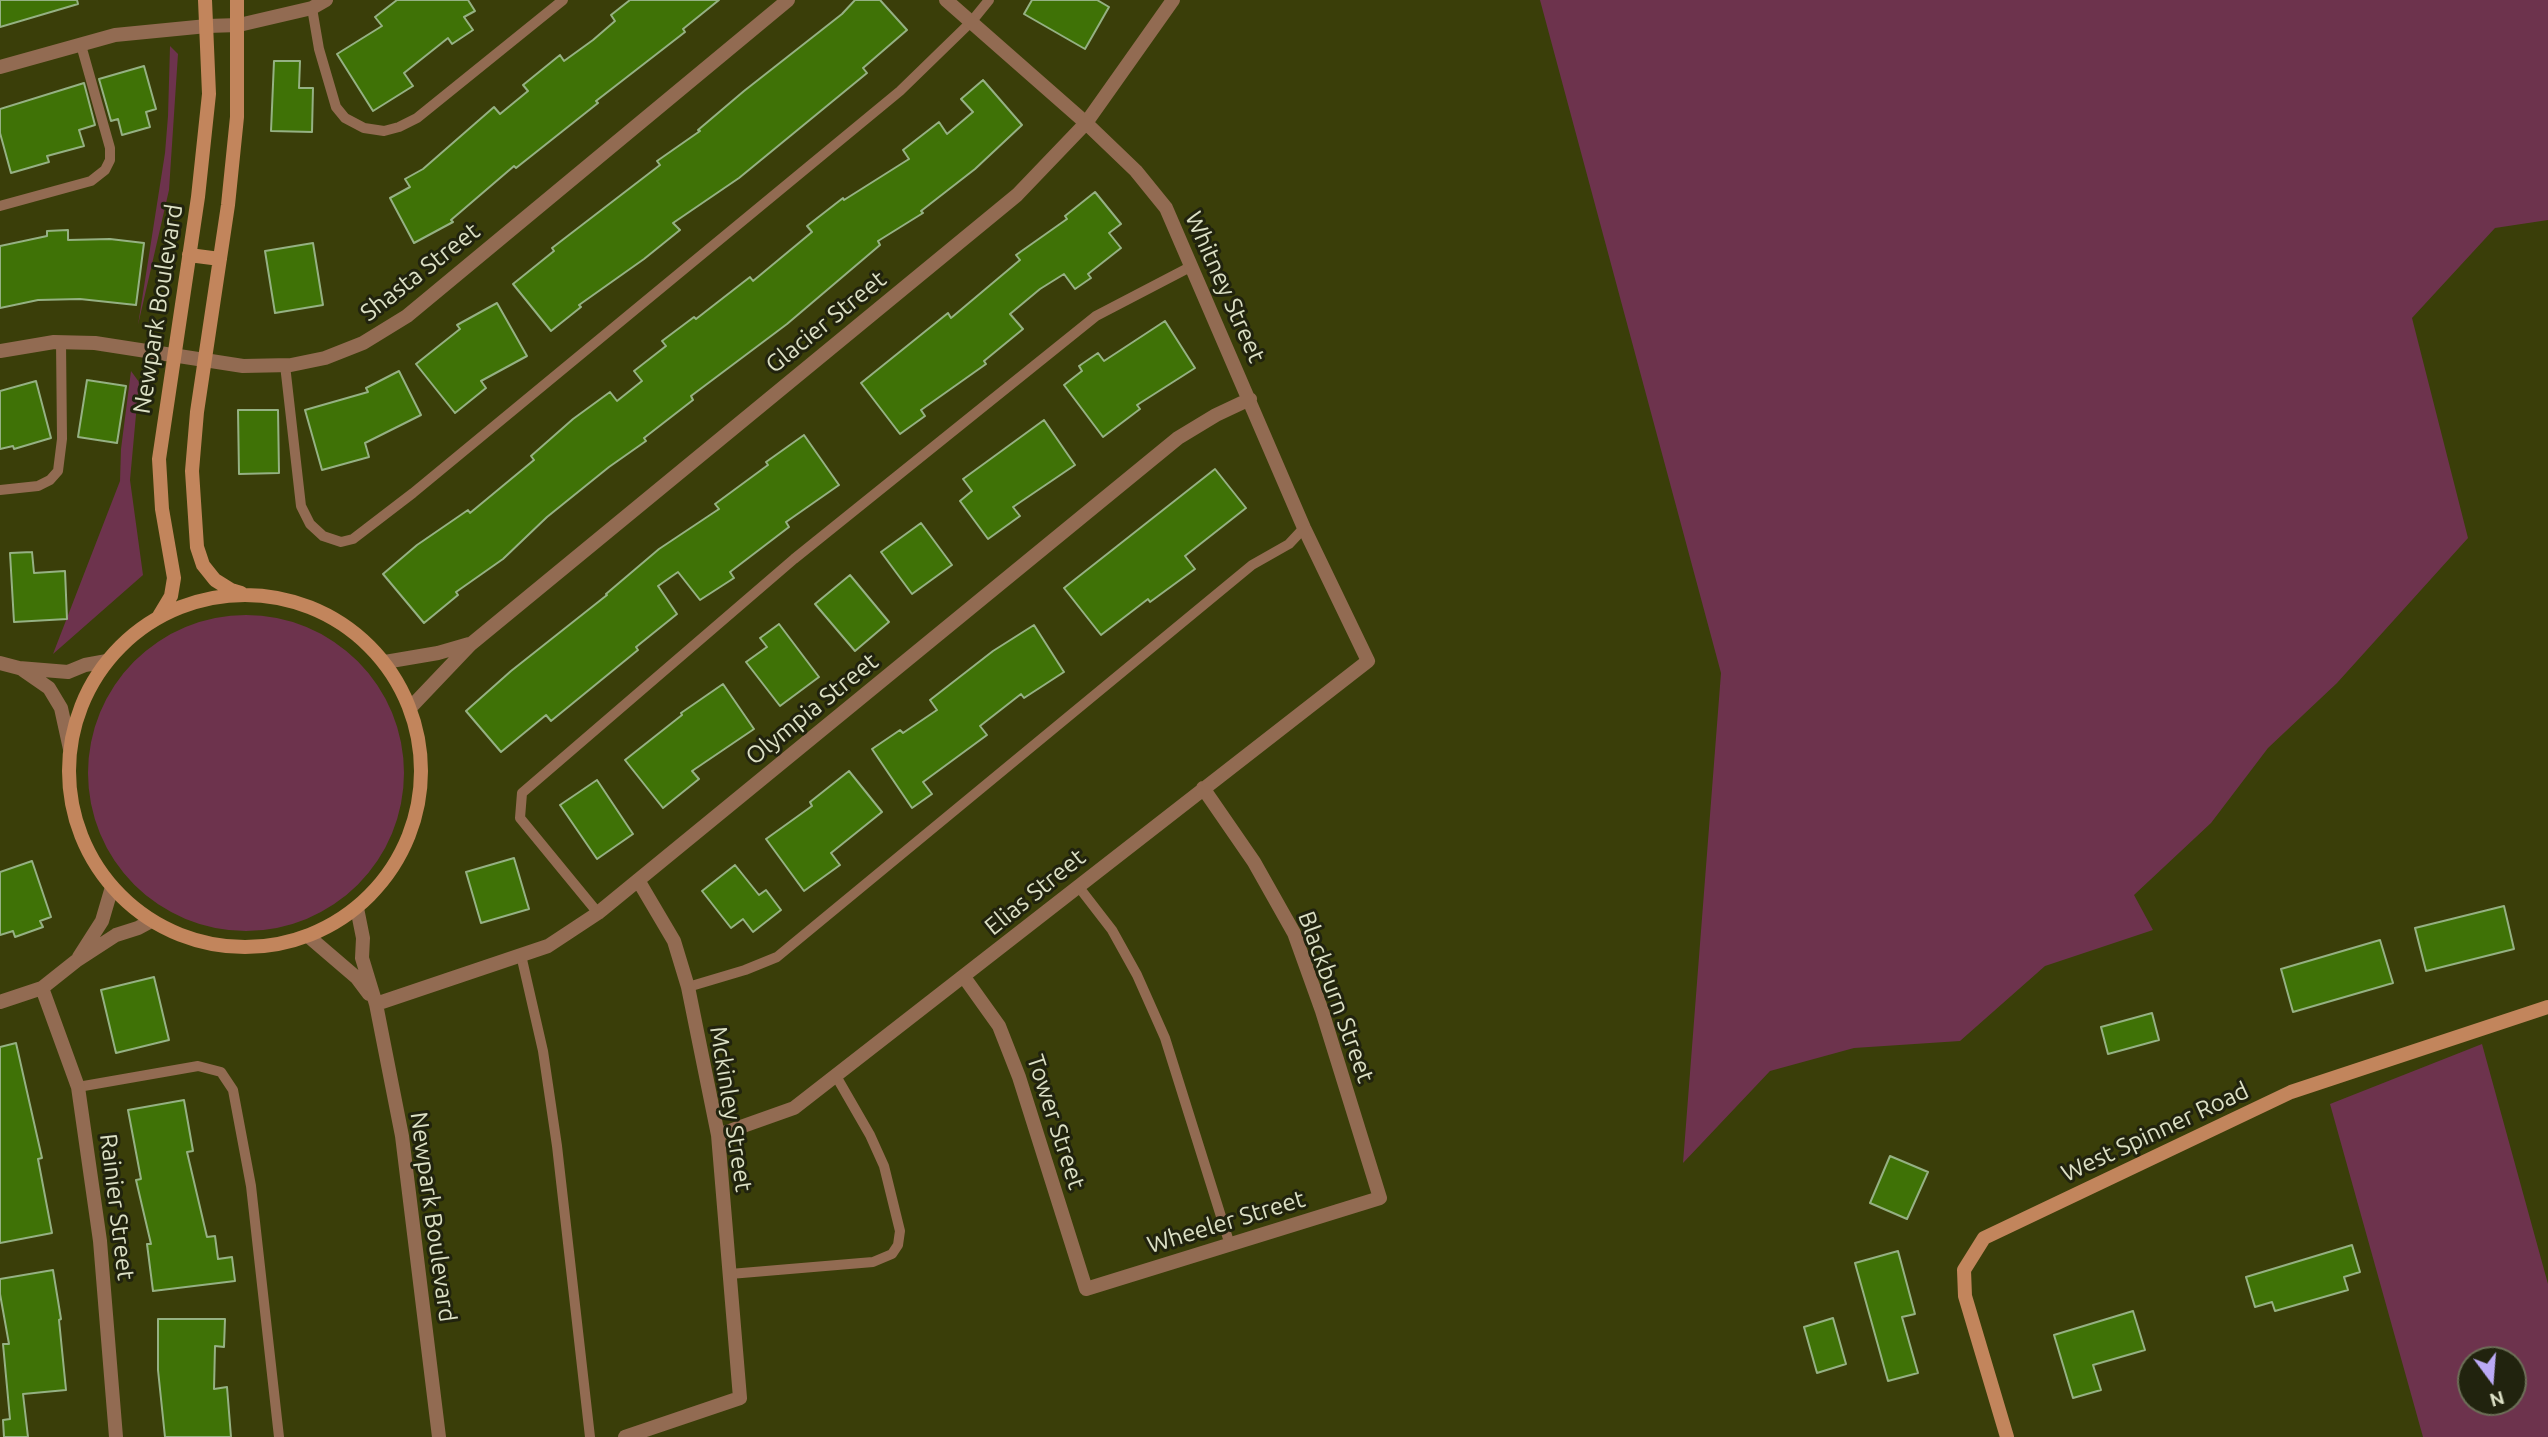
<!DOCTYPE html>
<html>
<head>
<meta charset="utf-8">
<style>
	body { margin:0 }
	#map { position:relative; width:2548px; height:1437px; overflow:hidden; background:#3a3e09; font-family:Ubuntu,sans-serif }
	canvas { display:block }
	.north { position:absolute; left:2457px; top:1346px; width:70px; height:70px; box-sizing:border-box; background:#21230e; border:2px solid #6c6f57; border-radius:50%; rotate:164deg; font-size:19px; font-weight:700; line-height:28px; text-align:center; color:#dce0c5 }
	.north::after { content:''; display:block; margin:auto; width:24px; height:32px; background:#bbaaf6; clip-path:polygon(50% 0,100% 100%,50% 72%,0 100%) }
</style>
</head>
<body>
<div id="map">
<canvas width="2548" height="1437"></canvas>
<div class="north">N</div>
</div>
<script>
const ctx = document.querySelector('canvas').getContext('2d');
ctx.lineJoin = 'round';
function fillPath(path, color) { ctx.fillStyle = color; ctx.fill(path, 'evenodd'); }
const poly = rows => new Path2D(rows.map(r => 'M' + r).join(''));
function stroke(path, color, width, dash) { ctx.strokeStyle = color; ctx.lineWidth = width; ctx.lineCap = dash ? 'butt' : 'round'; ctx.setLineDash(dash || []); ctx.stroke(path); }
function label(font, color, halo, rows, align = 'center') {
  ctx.font = font + ' Ubuntu,sans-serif'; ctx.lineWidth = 6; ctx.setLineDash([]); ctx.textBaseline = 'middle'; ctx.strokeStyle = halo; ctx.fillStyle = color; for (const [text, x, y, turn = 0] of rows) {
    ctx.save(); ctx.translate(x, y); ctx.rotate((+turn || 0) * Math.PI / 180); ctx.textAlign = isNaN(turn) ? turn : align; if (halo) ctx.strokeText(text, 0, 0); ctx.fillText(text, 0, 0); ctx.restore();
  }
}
const green = poly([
	[1540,0,2548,0,2548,220,2495,228,2412,318,2468,538,2337,683,2268,748,2211,823,2134,895,2153,930,2045,966,1960,1041,1854,1048,1770,1071,1683,1163,1721,673],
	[170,46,178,54,169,190,138,325,165,153,168,116],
	[131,371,139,382,130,480,143,575,53,654,120,481,121,449],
	'88 773a158 158 0 1 1 316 0a158 158 0 1 1-316 0Z',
	[2482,1044,2548,1284,2548,1437,2423,1437,2330,1104],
	[2471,1360,2513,1360,2513,1402,2471,1402]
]);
const building = poly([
	[0,0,77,0,78,4,0,27,0,0],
	[397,0,468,0,475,11,464,17,473,30,452,44,448,38,404,73,413,86,373,111,337,54,382,26,375,17,397,0],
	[630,0,719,0,683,29,685,32,596,101,598,103,516,168,514,166,451,220,453,222,414,243,390,198,410,187,405,179,423,169,494,107,500,114,528,91,523,85,560,55,564,61,593,40,615,21,611,15,630,0],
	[855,0,880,0,907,30,863,68,867,73,739,178,673,223,680,230,644,259,579,305,581,307,551,331,513,284,554,251,552,248,660,165,657,161,700,131,698,130,744,91,842,14,855,0],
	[1032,0,1097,0,1109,7,1085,49,1024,14,1032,0],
	[274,61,300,61,299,88,313,88,312,132,271,131,274,61],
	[144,66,156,109,146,112,150,127,122,135,118,119,111,121,99,79,144,66],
	[983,80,1022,125,975,169,921,211,923,213,878,241,880,245,787,324,691,396,693,400,644,438,646,441,609,467,547,517,503,559,456,592,458,595,424,623,383,574,417,545,468,510,470,513,534,460,531,456,573,419,610,392,617,401,642,381,634,371,666,346,662,341,694,317,696,319,750,277,753,281,812,232,807,226,843,198,844,200,909,159,903,150,939,122,947,134,973,112,961,99,983,80],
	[84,83,95,125,79,130,84,146,47,156,49,162,11,173,0,133,0,109,84,83],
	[1095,192,1121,224,1109,233,1121,248,1088,274,1091,278,1075,289,1064,274,1040,289,1010,314,1023,329,984,361,986,364,921,410,925,416,900,434,861,383,948,313,951,318,1020,260,1016,255,1067,219,1065,216,1095,192],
	[68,230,68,240,110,239,144,243,136,305,80,299,38,300,0,308,0,246,47,236,47,231,68,230],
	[313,243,323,305,275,313,265,251,313,243],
	[497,303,527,356,481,381,486,388,455,413,416,364,460,329,457,325,497,303],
	[1165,321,1195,368,1137,405,1140,409,1103,437,1064,385,1082,371,1079,366,1098,353,1104,361,1165,321],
	[399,371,421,415,365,443,369,457,322,470,305,410,368,392,366,388,399,371],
	[87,380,126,386,117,443,78,437,87,380],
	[36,381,51,438,14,449,13,446,0,449,0,391,36,381],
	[238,410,278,410,279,473,239,474,238,410],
	[1044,420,1075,465,1013,507,1020,516,988,539,960,501,972,491,963,479,1044,420],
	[804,435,839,485,786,522,789,527,730,572,734,578,700,600,678,572,658,586,677,614,636,647,638,650,551,721,546,715,501,752,466,711,511,671,607,595,606,594,659,549,719,509,715,504,768,465,766,462,804,435],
	[1215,469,1246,508,1185,556,1195,569,1150,602,1148,599,1101,635,1064,588,1215,469],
	[921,523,952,565,912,594,881,552,921,523],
	[32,552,34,573,65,571,67,619,14,622,10,553,32,552],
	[850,575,889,622,855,651,815,604,850,575],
	[779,624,819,677,780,706,746,662,767,647,760,638,779,624],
	[1034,625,1064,672,1024,698,1021,694,980,726,987,735,923,782,932,794,912,808,872,749,900,730,903,733,937,710,930,700,993,651,1034,625],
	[723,684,754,729,692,771,699,779,663,808,625,760,682,715,681,713,723,684],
	[849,771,882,812,831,853,840,865,804,891,766,839,812,806,810,802,849,771],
	[597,780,633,834,597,859,560,805,597,780],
	[514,858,529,909,481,923,466,872,514,858],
	[32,861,51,917,40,921,43,927,15,937,13,931,0,935,0,872,32,861],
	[735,865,759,895,766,890,781,910,753,932,743,919,731,928,702,891,735,865],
	[2504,906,2514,949,2426,971,2415,928,2504,906],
	[2380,940,2393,983,2293,1012,2281,969,2380,940],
	[154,977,169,1040,116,1053,101,990,154,977],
	[2152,1013,2159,1040,2108,1054,2101,1027,2152,1013],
	[16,1043,42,1158,38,1159,52,1233,0,1243,0,1047,16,1043],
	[184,1100,193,1151,187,1152,207,1237,215,1236,218,1259,232,1257,235,1281,153,1291,147,1244,151,1244,136,1180,141,1179,128,1110,184,1100],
	[1890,1156,1928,1172,1907,1219,1870,1203,1890,1156],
	[2352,1245,2360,1272,2344,1277,2348,1290,2275,1311,2272,1302,2255,1307,2246,1277,2352,1245],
	[1898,1251,1915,1314,1902,1317,1918,1373,1888,1381,1855,1263,1898,1251],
	[53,1270,61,1319,59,1320,66,1390,23,1394,28,1437,4,1437,3,1420,10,1419,3,1344,9,1344,0,1294,0,1279,53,1270],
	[2133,1311,2145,1350,2093,1365,2101,1390,2073,1398,2054,1335,2133,1311],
	[1833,1318,1846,1364,1817,1373,1804,1327,1833,1318],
	[158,1319,225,1319,224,1347,215,1346,214,1389,227,1387,231,1437,165,1437,158,1370,158,1319]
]);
const lane = poly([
	[312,8,319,49,336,107,345,118,364,128,384,131,399,127,417,118,563,0],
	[0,206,91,181,105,170,110,160,110,148,81,45],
	[285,365,301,506,310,524,323,536,341,542,353,539,413,493,900,91,972,21,989,0],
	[0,490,38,486,50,480,58,471,62,439,61,342],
	[1078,886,1112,930,1137,975,1165,1038,1230,1245],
	[598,913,520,818,522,793,794,559,1096,316,1192,266],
	[521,955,543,1051,557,1146,590,1437],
	[688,987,745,970,777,957,1252,565,1289,544,1304,528],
	[78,1087,198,1066,221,1072,233,1090,251,1186,279,1437],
	[730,1274,873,1262,892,1254,898,1245,900,1231,884,1166,870,1135,836,1076]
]);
const street = poly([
	[0,67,115,35,207,26,239,25,312,8,326,0],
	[0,351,54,342,95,343,243,366,291,365,325,358,363,343,407,316,788,0],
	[385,662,438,653,469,644],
	[0,663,19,668,68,672,85,665,107,661],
	[23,670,49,688,61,708,70,749],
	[411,707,471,644,1017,195,1086,123,1173,0],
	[357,908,363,938,362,958,376,1004,402,1136,439,1437],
	[308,936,357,978,369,994],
	[79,957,102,921,112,887],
	[964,977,999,1026,1019,1077,1086,1289,1380,1198,1322,1011,1294,933,1254,862,1203,788],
	[42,988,78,1087,100,1241,116,1437],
	[0,1002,42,988,76,961,116,935,138,928,151,921],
	[376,1004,548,946,598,913,1178,438,1216,415,1250,399],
	[718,1135,794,1108,1368,661,1304,528,1166,208,1136,171,1086,123,946,0],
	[625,1437,740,1398,718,1135,688,987,674,941,638,880]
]);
const secondary = poly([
	[237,0,237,117,228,205,197,412,192,471,197,547,203,565,215,580,231,590,241,593],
	[189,255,220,259],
	'69 771a176 176 0 1 1 352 0a176 176 0 1 1-352 0Z',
	[159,616,171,596,174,578,162,509,159,459,198,197,209,94,205,0],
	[2007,1437,1965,1296,1964,1270,1984,1238,2291,1092,2548,1007]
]);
const streetNames = [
	["Shasta Street",420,272,-38],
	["Whitney Street",1225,287,66],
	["Newpark Boulevard",158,309,-81],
	["Glacier Street",826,322,-39],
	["Olympia Street",812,709,-39],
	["Elias Street",1035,892,-39],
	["Blackburn Street",1336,997,70],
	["Mckinley Street",731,1109,81],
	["Tower Street",1056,1122,72],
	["West Spinner Road",2155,1132,-25],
	["Rainier Street",117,1207,83],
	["Newpark Boulevard",433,1217,82],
	["Wheeler Street",1226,1222,-17]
];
fillPath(green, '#6d334d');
fillPath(building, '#3f7206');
stroke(building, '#95b183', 2);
stroke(lane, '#926b52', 10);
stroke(street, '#926b52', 14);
stroke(secondary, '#c2855c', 14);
label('24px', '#dce0c5', '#21230e', streetNames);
</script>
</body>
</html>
